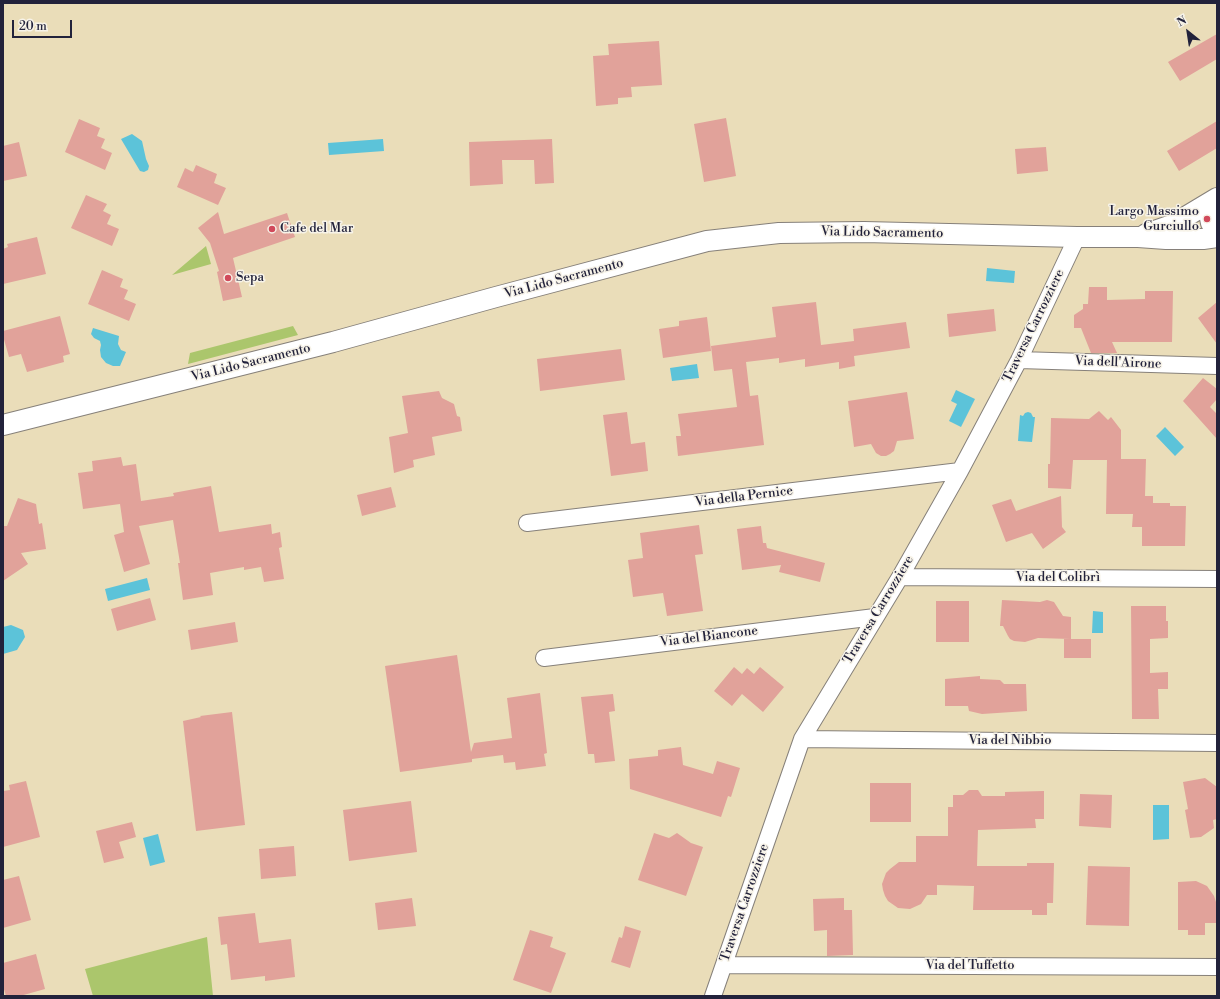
<!DOCTYPE html>
<html>
<head>
<meta charset="utf-8">
<style>
	body { margin:0 }
	#map { position:relative; width:1220px; height:999px; overflow:hidden; background:#eaddb9; font-family:"Libre Bodoni",serif }
	canvas { display:block }
	.frame { position:absolute; inset:0; border:4px solid #22223b; pointer-events:none }
	.north { position:absolute; left:1168px; top:12px; width:40px; height:40px; -webkit-text-stroke:3px #f7f3e8; paint-order:stroke; rotate:330deg; font-size:11px; font-weight:700; line-height:16px; text-align:center; color:#22223b }
	.north::after { content:''; display:block; margin:auto; width:14px; height:18px; background:#22223b; clip-path:polygon(50% 0,100% 100%,50% 72%,0 100%) }
	.scale { position:absolute; left:12px; top:20px; width:60px; height:18px; box-sizing:border-box; border:2px solid #22223b; border-top:0; padding-left:5px; font-size:12px; line-height:14px; white-space:nowrap; color:#22223b; -webkit-text-stroke:3px #f7f3e8; paint-order:stroke }
</style>
</head>
<body>
<div id="map">
<canvas width="1220" height="999"></canvas>
<div class="frame"></div>
<div class="north">N</div>
<div class="scale">20 m</div>
</div>
<script>
const ctx = document.querySelector('canvas').getContext('2d');
ctx.lineJoin = 'round';
function fillPath(path, color) { ctx.fillStyle = color; ctx.fill(path, 'evenodd'); }
const poly = rows => new Path2D(rows.map(r => 'M' + r).join(''));
function stroke(path, color, width, dash) { ctx.strokeStyle = color; ctx.lineWidth = width; ctx.lineCap = dash ? 'butt' : 'round'; ctx.setLineDash(dash || []); ctx.stroke(path); }
function label(font, color, halo, rows, align = 'center') {
  ctx.font = font + ' "Libre Bodoni",serif'; ctx.lineWidth = 3; ctx.setLineDash([]); ctx.textBaseline = 'middle'; ctx.strokeStyle = halo; ctx.fillStyle = color; for (const [text, x, y, turn = 0] of rows) {
    ctx.save(); ctx.translate(x, y); ctx.rotate((+turn || 0) * Math.PI / 180); ctx.textAlign = isNaN(turn) ? turn : align; if (halo) ctx.strokeText(text, 0, 0); ctx.fillText(text, 0, 0); ctx.restore();
  }
}
const green = poly([
	[206,246,211,264,172,275],
	[293,326,298,335,188,364,190,353],
	[207,937,213,996,93,996,85,969]
]);
const water = poly([
	[132,134,142,141,146,159,149,166,148,170,144,172,140,171,121,139],
	[383,139,384,151,329,155,328,143],
	[987,268,1015,271,1014,283,986,281],
	[93,328,119,336,118,344,121,350,126,352,120,366,113,366,106,363,101,357,100,350,101,345,100,341,94,338,91,334],
	[697,364,699,378,672,381,670,368],
	[956,390,975,399,961,427,949,421,957,404,951,401],
	[1028,412,1031,413,1033,417,1035,417,1032,442,1018,441,1020,415,1023,416,1025,413],
	[1165,427,1184,447,1175,456,1156,436],
	[147,578,150,590,108,601,105,589],
	[1093,611,1103,612,1103,633,1092,633],
	[11,625,23,630,25,637,17,650,3,654,3,627],
	[1153,805,1169,805,1169,839,1153,840],
	[158,834,165,862,150,866,143,838]
]);
const building = poly([
	[1217,34,1217,59,1180,81,1168,62],
	[659,41,662,85,631,87,632,97,618,98,618,104,596,106,593,56,609,55,608,44],
	[726,118,736,176,704,182,694,124],
	[79,119,100,128,97,136,105,139,101,148,112,153,105,170,65,152],
	[1217,121,1217,148,1179,171,1167,151],
	[552,139,554,183,535,184,534,160,502,160,503,184,470,186,469,142],
	[19,142,27,176,3,181,3,146],
	[1046,147,1048,171,1017,174,1015,149],
	[196,165,217,174,214,183,226,188,218,205,177,187,185,168,193,172],
	[86,195,107,204,103,211,111,215,107,224,119,229,112,246,71,228],
	[218,212,224,234,287,213,295,237,233,258,242,297,223,301,217,272,219,271,210,243,198,228],
	[37,237,46,274,3,284,3,249,8,247,7,244],
	[102,270,123,279,120,287,128,290,124,299,136,304,129,321,88,304],
	[1089,287,1107,287,1107,300,1145,299,1145,291,1173,291,1172,342,1112,342,1117,353,1091,353,1081,328,1074,328,1074,315,1083,309,1083,304,1088,304],
	[816,302,821,345,854,341,853,329,906,322,910,348,854,356,855,366,839,369,839,362,805,367,805,359,779,363,779,358,746,362,750,396,758,395,764,445,678,456,676,436,681,436,678,414,737,407,732,369,714,371,711,346,776,337,772,307],
	[1217,302,1217,344,1198,318],
	[994,309,996,331,949,337,947,314],
	[60,316,70,354,63,356,64,362,27,372,21,354,9,357,3,336,3,331],
	[707,317,711,351,663,358,659,329,679,326,679,321],
	[621,349,625,380,540,391,537,359],
	[1203,378,1217,389,1217,399,1210,407,1217,414,1217,439,1183,401],
	[439,391,442,398,454,404,457,416,460,417,462,431,432,437,435,455,413,460,414,467,394,473,389,437,408,433,402,396],
	[907,392,914,439,897,441,894,451,890,454,886,456,881,456,876,453,871,444,854,447,848,401],
	[1099,411,1108,420,1111,417,1121,430,1121,459,1146,459,1145,496,1153,496,1153,503,1170,503,1170,506,1186,506,1185,546,1142,546,1142,527,1132,527,1133,514,1106,514,1107,460,1073,460,1071,489,1048,488,1048,464,1050,464,1051,418,1089,419],
	[627,412,631,444,645,442,648,471,611,476,603,415],
	[121,457,123,466,136,464,141,501,174,496,173,493,211,486,219,532,271,524,272,534,280,532,282,547,279,548,284,579,264,582,261,567,244,570,244,567,210,573,213,595,183,600,178,563,180,563,173,520,139,526,150,564,124,572,114,535,124,532,120,504,83,509,78,473,93,471,92,461],
	[391,487,396,507,362,516,357,495],
	[1061,496,1062,527,1066,532,1043,549,1032,533,1006,542,992,505,1011,499,1016,511],
	[18,498,36,504,39,524,42,523,46,549,21,553,28,564,3,581,3,526,7,526],
	[699,525,703,554,695,555,703,611,667,616,663,593,633,597,628,560,643,558,640,533],
	[761,526,763,543,766,543,767,548,825,563,820,582,779,572,781,565,742,570,737,529],
	[150,598,156,620,117,631,111,609],
	[1002,600,1040,602,1047,600,1054,602,1063,616,1071,617,1071,639,1038,638,1025,642,1014,641,1010,639,1008,636,1003,626,1000,626],
	[936,601,969,601,969,642,936,642],
	[1131,606,1166,606,1166,621,1168,621,1168,638,1150,639,1150,673,1168,672,1168,689,1158,689,1159,719,1132,719],
	[235,622,238,642,191,650,188,630],
	[1064,639,1091,639,1091,658,1064,658],
	[457,655,471,752,474,743,512,738,507,698,540,693,547,753,544,754,546,766,516,770,515,762,504,763,503,755,472,759,472,762,400,772,385,666],
	[734,667,742,674,747,668,754,674,760,667,784,687,763,712,742,694,732,706,714,691],
	[980,676,980,679,1000,680,1004,684,1026,684,1027,711,982,714,969,711,968,706,945,706,945,679],
	[613,694,615,711,609,712,615,761,595,763,594,754,588,754,581,697],
	[232,712,245,825,196,831,183,721,201,717,200,716],
	[681,747,683,765,713,774,717,761,740,768,731,797,728,796,721,817,630,789,629,759,658,756,658,750],
	[1205,778,1217,787,1217,819,1213,820,1214,828,1201,837,1190,838,1185,810,1188,809,1183,782],
	[26,781,40,837,3,847,3,791,10,790,9,785],
	[870,783,911,783,911,822,870,822],
	[969,790,978,790,982,796,1005,796,1005,792,1044,791,1044,819,1035,819,1036,828,978,830,977,866,1027,866,1027,863,1054,863,1053,903,1047,903,1047,915,1032,915,1032,910,973,910,974,886,937,885,937,895,927,895,921,904,910,909,898,908,888,901,885,896,883,890,882,884,886,873,890,869,899,862,916,862,916,836,948,836,948,807,953,807,953,795,963,795],
	[1080,794,1112,795,1111,828,1079,826],
	[411,801,417,852,349,861,343,810],
	[132,822,136,837,119,842,124,858,104,863,96,831],
	[654,833,669,838,677,833,691,843,703,847,686,896,638,880],
	[294,846,296,876,261,879,259,849],
	[1088,866,1130,867,1129,926,1086,925],
	[19,876,31,920,3,928,3,880],
	[1196,881,1207,886,1214,896,1216,902,1216,923,1205,923,1205,935,1188,935,1188,930,1178,930,1178,882],
	[412,898,416,926,378,930,375,903],
	[844,898,844,910,852,910,853,955,827,956,827,930,814,931,813,899],
	[255,913,259,943,291,939,295,977,265,981,265,976,231,980,227,944,221,945,218,917],
	[625,926,641,931,630,968,611,962,619,937,622,938],
	[530,930,553,937,550,947,566,953,551,993,513,980],
	[36,954,45,989,20,996,6,996,3,986,3,963]
]);
const minor = poly([
	[1019,360,1217,366],
	[527,523,960,471],
	[900,577,1217,579],
	[544,658,875,617],
	[802,739,1217,743],
	[724,965,1217,967],
	[713,996,802,739,900,577,960,471,1019,360,1077,237]
]);
const tertiary = poly([
	[1217,199,1212,206,1210,218,1211,223,1217,232],
	[1146,234,1172,225,1217,198],
	[3,425,333,342,496,297,707,241,779,233,864,232,1077,237,1138,237,1166,239,1203,239,1217,237]
]);
const markers = [
	[1207,219,4,"#d1495b"],
	[272,229,4,"#d1495b"],
	[228,278,4,"#d1495b"]
];
const poiNames = [
	["Largo Massimo",1199,212,"right"],
	["Gurciullo",1199,227,"right"],
	["Cafe del Mar",280,229],
	["Sepa",236,278]
];
const streetNames = [
	["Via Lido Sacramento",882,233,1],
	["Via Lido Sacramento",564,279,-15],
	["Traversa Carrozziere",1034,326,-64],
	["Via Lido Sacramento",251,363,-14],
	["Via dell'Airone",1118,363,2],
	["Via della Pernice",744,497,-7],
	["Via del Colibrì",1058,578],
	["Traversa Carrozziere",879,610,-59],
	["Via del Biancone",709,637,-7],
	["Via del Nibbio",1010,741],
	["Traversa Carrozziere",745,903,-71],
	["Via del Tuffetto",970,966]
];
fillPath(green, '#abc66c');
fillPath(water, '#5cc3d9');
fillPath(building, '#e1a29a');
stroke(minor, '#86807a', 18);
stroke(tertiary, '#86807a', 22);
stroke(minor, '#fff', 16);
stroke(tertiary, '#fff', 20);
for (const [x, y, r, color] of markers) { const dot = new Path2D(); dot.arc(x, y, r, 0, 2 * Math.PI); ctx.fillStyle = color; ctx.fill(dot); stroke(dot, '#f7f3e8', 1.5); }
label('13px', '#22223b', '#f7f3e8', poiNames, 'left');
label('13px', '#22223b', '#f7f3e8', streetNames);
</script>
</body>
</html>
